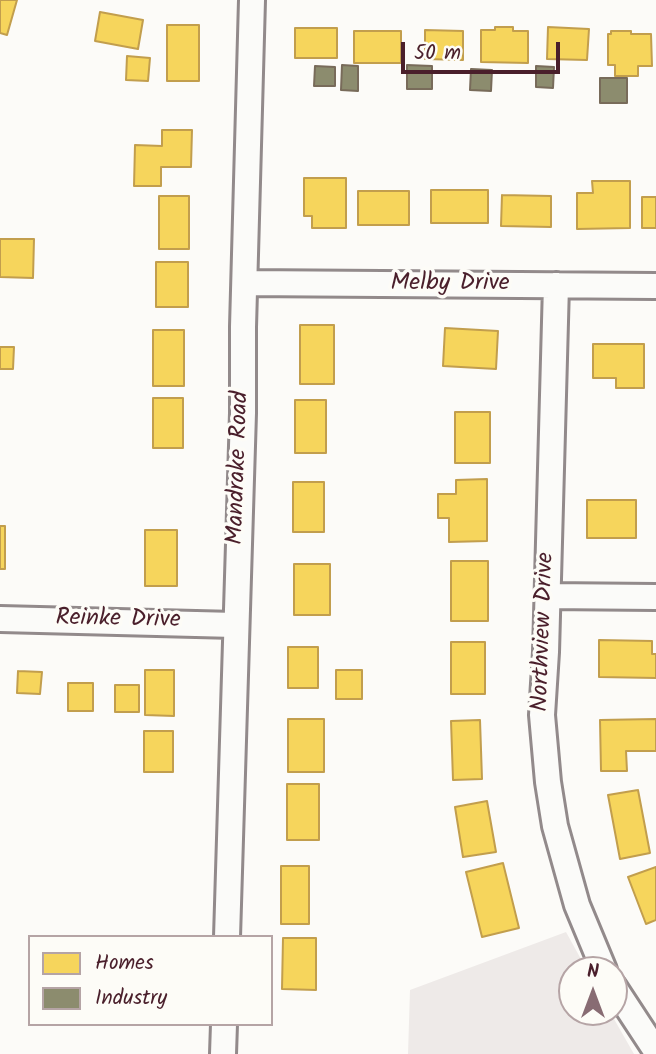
<!DOCTYPE html>
<html>
<head>
<meta charset="utf-8">
<style>
	body { margin:0 }
	#map { position:relative; width:656px; height:1054px; overflow:hidden; background:#fcfbf8; font-family:Kalam,sans-serif }
	canvas { display:block }
	.legend { position:absolute; left:28px; top:935px; width:245px; height:91px; box-sizing:border-box; background:#fdfcf7; border:2px solid #b5a4a5; margin:0; padding:9px 12px; list-style:none; font-size:21px; color:#4a1f2b }
	.legend li { display:flex; align-items:center; gap:14px; height:35px }
	.legend b { width:35px; border:2px solid #b5a4a5 }
	.north { position:absolute; left:558px; top:956px; width:70px; height:70px; box-sizing:border-box; background:#fdfcf7; border:2px solid #b5a4a5; border-radius:50%; rotate:0deg; font-size:19px; font-weight:700; line-height:28px; text-align:center; color:#4a1f2b }
	.north::after { content:''; display:block; margin:auto; width:24px; height:32px; background:#886c73; clip-path:polygon(50% 0,100% 100%,50% 72%,0 100%) }
	.scale { position:absolute; left:401px; top:42px; width:159px; height:32px; box-sizing:border-box; border:4px solid #4a1f2b; border-top:0; padding-left:9px; font-size:21px; line-height:24px; white-space:nowrap; color:#4a1f2b; -webkit-text-stroke:5px #fdfcf7; paint-order:stroke }
</style>
</head>
<body>
<div id="map">
<canvas width="656" height="1054"></canvas>
<ul class="legend">
<li><b style="height:19px;background:#f6d55c"></b>Homes</li>
<li><b style="height:19px;background:#8c8c6e"></b>Industry</li>
</ul>
<div class="north">N</div>
<div class="scale">50 m</div>
</div>
<script>
const ctx = document.querySelector('canvas').getContext('2d');
ctx.lineJoin = 'round';
function fillPath(path, color) { ctx.fillStyle = color; ctx.fill(path, 'evenodd'); }
const poly = rows => new Path2D(rows.map(r => 'M' + r).join(''));
function stroke(path, color, width, dash) { ctx.strokeStyle = color; ctx.lineWidth = width; ctx.lineCap = dash ? 'butt' : 'round'; ctx.setLineDash(dash || []); ctx.stroke(path); }
function label(font, color, halo, rows, align = 'center') {
  ctx.font = font + ' Kalam,sans-serif'; ctx.lineWidth = 7; ctx.setLineDash([]); ctx.textBaseline = 'middle'; ctx.strokeStyle = halo; ctx.fillStyle = color; for (const [text, x, y, turn = 0] of rows) {
    ctx.save(); ctx.translate(x, y); ctx.rotate((+turn || 0) * Math.PI / 180); ctx.textAlign = isNaN(turn) ? turn : align; if (halo) ctx.strokeText(text, 0, 0); ctx.fillText(text, 0, 0); ctx.restore();
  }
}
const green = poly([
	[566,932,587,970,572,970,572,1012,610,1012,634,1054,408,1054,410,990]
]);
const homes = poly([
	[0,0,17,0,7,35,0,33,0,0],
	[100,12,143,20,138,49,95,41,100,12],
	[167,25,199,25,199,81,167,81,167,25],
	[495,27,513,27,513,31,528,31,528,63,481,62,481,30,495,30,495,27],
	[548,27,589,29,587,60,547,59,548,27],
	[295,28,337,28,337,58,295,58,295,28],
	[425,30,463,31,463,60,425,59,425,30],
	[354,31,401,31,401,63,354,63,354,31],
	[611,31,631,31,631,34,651,34,652,66,638,66,638,76,615,76,615,65,608,65,608,34,611,34,611,31],
	[127,56,150,58,148,81,126,80,127,56],
	[162,130,192,130,191,167,161,167,161,186,134,186,135,145,162,146,162,130],
	[304,178,346,178,346,228,312,228,312,216,304,216,304,178],
	[592,181,630,181,630,228,577,229,577,193,593,193,592,181],
	[431,190,488,190,488,223,431,223,431,190],
	[358,191,409,191,409,225,358,225,358,191],
	[502,195,551,196,551,227,501,226,502,195],
	[159,196,189,196,189,249,159,249,159,196],
	[642,197,656,197,656,228,642,228,642,197],
	[0,239,34,239,33,278,0,277,0,239],
	[156,262,188,262,188,307,156,307,156,262],
	[300,325,334,325,334,384,300,384,300,325],
	[445,328,498,331,496,369,443,366,445,328],
	[153,330,184,330,184,386,153,386,153,330],
	[593,344,644,344,644,388,616,388,616,378,593,378,593,344],
	[0,347,14,347,13,369,0,369,0,347],
	[153,398,183,398,183,448,153,448,153,398],
	[295,400,326,400,326,453,295,453,295,400],
	[455,412,490,412,490,463,455,463,455,412],
	[487,479,487,541,449,542,449,518,438,518,438,494,456,494,456,480,487,479],
	[293,482,324,482,324,532,293,532,293,482],
	[587,500,636,500,636,538,587,538,587,500],
	[0,526,5,526,5,569,0,569,0,526],
	[145,530,177,530,177,586,145,586,145,530],
	[451,561,488,561,488,621,451,621,451,561],
	[294,564,330,564,330,615,294,615,294,564],
	[599,640,652,641,652,654,656,654,656,678,599,677,599,640],
	[451,642,485,642,485,694,451,694,451,642],
	[288,647,318,647,318,688,288,688,288,647],
	[145,670,174,670,174,716,145,715,145,670],
	[336,670,362,670,362,699,336,699,336,670],
	[18,671,42,672,40,694,17,693,18,671],
	[68,683,93,683,93,711,68,711,68,683],
	[115,685,139,685,139,712,115,712,115,685],
	[288,719,324,719,324,772,288,772,288,719],
	[656,719,656,751,626,751,627,771,601,771,600,720,656,719],
	[480,720,482,779,453,780,451,721,480,720],
	[144,731,173,731,173,772,144,772,144,731],
	[287,784,319,784,319,840,287,840,287,784],
	[638,790,650,853,620,859,608,795,638,790],
	[487,801,496,852,463,857,455,807,487,801],
	[503,863,519,928,482,937,466,872,503,863],
	[281,866,309,866,309,924,281,924,281,866],
	[656,867,656,920,646,924,628,877,656,867],
	[283,938,316,938,316,990,282,989,283,938]
]);
const industry = poly([
	[342,65,358,66,358,91,341,90,342,65],
	[407,65,432,66,432,89,407,89,407,65],
	[315,66,335,67,335,86,314,86,315,66],
	[536,66,554,67,553,88,536,87,536,66],
	[471,69,492,70,491,91,470,90,471,69],
	[600,78,627,78,627,103,600,103,600,78]
]);
const minor = poly([
	[245,283,656,286],
	[556,285,546,652,542,715,548,782,555,826,577,905,604,970],
	[547,596,656,597],
	[0,619,235,625],
	[227,937,243,413,243,327,252,0],
	[614,987,656,1051],
	[223,1054,224,1024]
]);
const streetNames = [
	["Melby Drive",450,285],
	["Mandrake Road",240,468,-88],
	["Reinke Drive",118,621,1],
	["Northview Drive",545,632,-88]
];
fillPath(green, '#eeeae8');
fillPath(homes, '#f6d55c');
stroke(homes, '#c29e4d', 2);
fillPath(industry, '#8c8c6e');
stroke(industry, '#786b5a', 2);
stroke(minor, '#928a8b', 30);
stroke(minor, '#fbfbf9', 24);
label('24px', '#4a1f2b', '#fdfcf7', streetNames);
</script>
</body>
</html>
